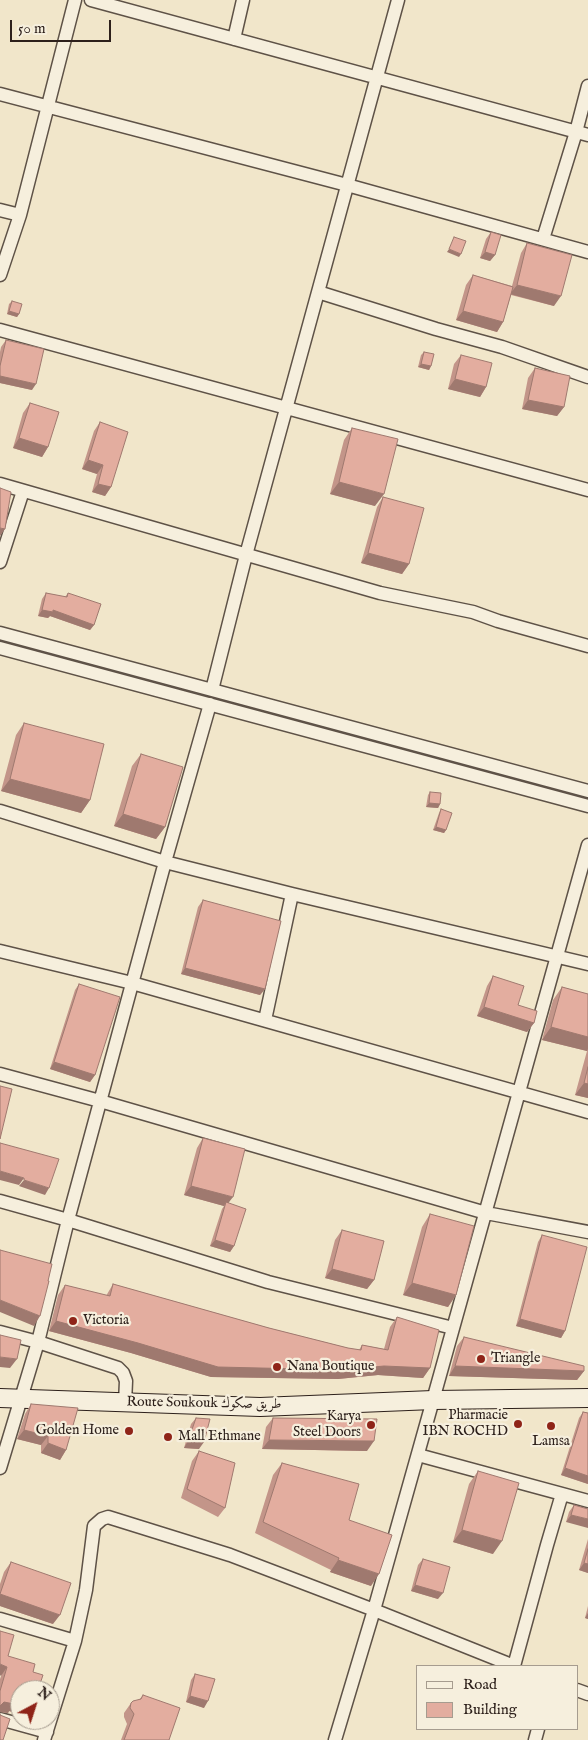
<!DOCTYPE html>
<html>
<head>
<meta charset="utf-8">
<style>
	body { margin:0 }
	#map { position:relative; width:588px; height:1740px; overflow:hidden; background:#f1e6ca; font-family:"IM FELL English",serif }
	canvas { display:block }
	.legend { position:absolute; left:416px; top:1665px; width:162px; height:65px; box-sizing:border-box; background:#f6efdd; border:1px solid #a69c8f; margin:0; padding:6px 9px; list-style:none; font-size:15px; color:#2d201b }
	.legend li { display:flex; align-items:center; gap:10px; height:25px }
	.legend b { width:25px; border:1px solid #a69c8f }
	.north { position:absolute; left:10px; top:1680px; width:50px; height:50px; box-sizing:border-box; background:#f6efdd; border:1px solid #a69c8f; border-radius:50%; rotate:40deg; font-size:14px; font-weight:700; line-height:20px; text-align:center; color:#2d201b }
	.north::after { content:''; display:block; margin:auto; width:18px; height:22px; background:#8f2418; clip-path:polygon(50% 0,100% 100%,50% 72%,0 100%) }
	.scale { position:absolute; left:10px; top:20px; width:101px; height:22px; box-sizing:border-box; border:2px solid #2d201b; border-top:0; padding-left:6px; font-size:15px; line-height:18px; white-space:nowrap; color:#2d201b; -webkit-text-stroke:4px #f6efdd; paint-order:stroke }
</style>
</head>
<body>
<div id="map">
<canvas width="588" height="1740"></canvas>
<ul class="legend">
<li><b style="height:6px;background:#f6efdd"></b>Road</li>
<li><b style="height:14px;background:#e3ad9f"></b>Building</li>
</ul>
<div class="north">N</div>
<div class="scale">50 m</div>
</div>
<script>
const ctx = document.querySelector('canvas').getContext('2d');
ctx.lineJoin = 'round';
const poly = rows => new Path2D(rows.map(r => 'M' + r).join(''));
function stroke(path, color, width, dash) { ctx.strokeStyle = color; ctx.lineWidth = width; ctx.lineCap = dash ? 'butt' : 'round'; ctx.setLineDash(dash || []); ctx.stroke(path); }
function fillPath(path, color) { ctx.fillStyle = color; ctx.fill(path, 'evenodd'); }
function label(font, color, halo, rows, align = 'center') {
  ctx.font = font + ' "IM FELL English",Amiri,serif'; ctx.lineWidth = 4.5; ctx.setLineDash([]); ctx.textBaseline = 'middle'; ctx.strokeStyle = halo; ctx.fillStyle = color; for (const [text, x, y, turn = 0] of rows) {
    ctx.save(); ctx.translate(x, y); ctx.rotate((+turn || 0) * Math.PI / 180); ctx.textAlign = isNaN(turn) ? turn : align; if (halo) ctx.strokeText(text, 0, 0); ctx.fillText(text, 0, 0); ctx.restore();
  }
}
const street = poly([
	[91,0,588,135],
	[234,39,243,0],
	[0,94,347,185,588,252],
	[0,210,20,215],
	[543,239,576,132,588,86],
	[0,275,20,215,75,0],
	[318,292,436,329,502,347,588,377],
	[0,330,588,490],
	[0,484,380,593,473,612,498,621,588,646],
	[0,562,23,491],
	[0,633,588,791],
	[0,648,588,806],
	[212,690,246,555,398,0],
	[0,811,165,862,292,894,588,964],
	[0,951,132,983,588,1112],
	[265,1020,292,894],
	[0,1074,100,1101,486,1213,588,1232],
	[0,1201,68,1220,268,1282,453,1328],
	[0,1332,38,1342,118,1368,123,1373,126,1381,125,1403],
	[418,1455,588,1501],
	[0,1468,38,1342,68,1220,165,862,210,704],
	[0,1619,75,1641],
	[577,1690,588,1694],
	[0,1719,47,1732],
	[44,1740,75,1641,86,1590,94,1526,102,1519,108,1517,230,1555,374,1610,514,1666,547,1545,562,1494],
	[335,1740,374,1610,433,1400,588,845],
	[535,1740,538,1729]
]);
const secondary = poly([
	[0,1398,260,1407,433,1400,588,1398]
]);
const wall = poly([
	[491,232,495,255,490,261,480,258,486,239],
	[527,243,554,306,511,295,503,322,497,332,456,320,466,285,473,275,512,286,521,253],
	[12,301,19,314,17,317,7,314,9,304],
	[6,340,32,390,0,383,0,352,1,347],
	[424,352,431,366,429,370,418,367,421,355],
	[461,355,486,387,480,397,448,389,454,364],
	[535,368,564,407,557,416,522,409,528,378],
	[30,403,48,447,42,457,13,448,23,413],
	[100,422,111,487,105,496,92,492,97,474,82,469,94,431],
	[352,428,375,506,330,494,344,440],
	[383,497,409,564,402,574,361,563,377,507],
	[46,593,65,597,68,593,94,625,90,630,50,616,48,618,38,616,42,599],
	[24,723,90,800,81,813,1,791,16,735],
	[141,754,165,827,156,839,114,826,132,766],
	[430,792,440,804,438,808,426,807,428,795],
	[441,809,446,830,444,833,433,830,439,813],
	[203,900,265,989,260,995,181,974,198,907],
	[493,976,518,1005,534,1023,527,1032,477,1016,487,986],
	[79,984,95,1075,90,1082,50,1069,75,990],
	[562,987,588,994,588,1098,575,1095,587,1051,542,1040,553,1000],
	[203,1138,229,1203,234,1246,230,1252,210,1246,222,1209,224,1206,184,1195,197,1148],
	[430,1214,456,1295,448,1307,403,1295,422,1227],
	[342,1230,374,1280,367,1289,325,1278,335,1240],
	[542,1235,565,1331,561,1338,516,1326,538,1242],
	[113,1284,269,1328,348,1348,359,1350,362,1345,384,1349,390,1327,397,1317,430,1368,423,1378,378,1375,338,1379,211,1377,131,1353,49,1331,58,1295,65,1285,106,1296],
	[464,1337,584,1371,577,1380,449,1376,457,1346],
	[31,1404,66,1450,60,1460,41,1453,41,1445,17,1439,25,1414],
	[583,1412,588,1413,588,1484,561,1475,579,1418],
	[196,1418,199,1449,184,1448,191,1424],
	[273,1418,367,1451,262,1449,266,1427],
	[199,1451,225,1508,218,1517,181,1498,192,1461],
	[282,1463,349,1520,371,1586,330,1572,331,1570,255,1533,273,1475],
	[478,1471,493,1554,453,1542,469,1484],
	[574,1505,588,1509,566,1522,569,1512],
	[588,1539,588,1573,579,1570],
	[423,1559,438,1599,411,1591,418,1565],
	[11,1562,53,1624,0,1606,0,1584,4,1572],
	[588,1606,588,1619,585,1618],
	[8,1656,20,1690,20,1714,9,1711,8,1713,0,1712,0,1679],
	[195,1674,204,1708,186,1702,191,1680],
	[143,1695,169,1740,121,1740,127,1724,124,1717,124,1713,131,1703,139,1700]
]);
const shadedWall = poly([
	[449,249,461,254,459,257,447,252],
	[485,252,495,255,490,261,480,258],
	[517,285,561,296,554,306,510,294],
	[9,311,19,314,17,317,7,314],
	[463,311,503,322,497,332,456,320],
	[421,364,431,366,429,370,418,367],
	[0,376,36,384,32,390,0,383],
	[455,379,486,387,480,397,448,389],
	[528,400,564,407,557,416,522,409],
	[19,438,48,447,42,457,13,448],
	[88,460,103,465,97,474,82,469],
	[339,482,384,494,375,506,330,494],
	[98,484,111,487,105,496,92,492],
	[0,528,5,529,0,536],
	[368,553,409,564,402,574,361,563],
	[42,610,53,610,94,625,90,630,50,616,48,618,38,616],
	[10,779,90,800,81,813,1,791],
	[429,803,440,804,438,808,426,807],
	[123,814,165,827,156,839,114,826],
	[436,827,446,830,444,833,433,830],
	[185,968,265,989,260,995,181,974],
	[484,1007,534,1023,527,1032,477,1016],
	[551,1027,588,1037,588,1049,587,1051,542,1040],
	[54,1062,95,1075,90,1082,50,1069],
	[584,1083,588,1084,588,1098,575,1095],
	[0,1171,24,1178,19,1185,0,1180],
	[24,1180,49,1188,45,1195,19,1186],
	[191,1186,233,1197,226,1206,226,1202,224,1206,184,1195],
	[215,1240,234,1246,230,1252,210,1246],
	[332,1269,374,1280,367,1289,325,1278],
	[412,1283,456,1295,448,1307,403,1295],
	[0,1300,40,1316,34,1326,0,1312],
	[520,1319,565,1331,561,1338,516,1326],
	[56,1321,384,1366,430,1368,423,1378,378,1375,338,1379,211,1377,131,1353,49,1331],
	[0,1357,17,1359,10,1368,0,1367],
	[455,1366,584,1371,577,1380,449,1376],
	[24,1430,48,1436,41,1445,17,1439],
	[269,1440,374,1441,367,1451,262,1449],
	[188,1441,204,1442,199,1449,184,1448],
	[48,1443,66,1450,60,1460,41,1453],
	[565,1468,588,1476,588,1484,561,1475],
	[571,1515,588,1519,588,1528,566,1522],
	[462,1530,502,1541,493,1554,453,1542],
	[338,1560,379,1574,371,1586,330,1572],
	[584,1563,588,1564,588,1573,579,1570],
	[415,1585,443,1593,438,1599,411,1591],
	[0,1594,60,1615,53,1624,0,1606],
	[588,1613,588,1619,585,1618],
	[0,1664,7,1667,1,1676,0,1675],
	[190,1696,208,1701,204,1708,186,1702],
	[4,1702,15,1702,20,1703,20,1714,9,1711,8,1713,0,1712,0,1706]
]);
const building = poly([
	[491,232,501,235,495,255,485,252,491,232],
	[454,237,466,241,461,254,449,249,454,237],
	[527,243,572,255,561,296,517,285,527,243],
	[473,275,513,287,503,322,463,311,473,275],
	[12,301,22,304,19,314,9,311,12,301],
	[6,340,44,349,36,384,0,376,0,366,6,340],
	[424,352,434,354,431,366,421,364,424,352],
	[461,355,492,363,486,387,455,379,461,355],
	[535,368,570,376,564,407,528,400,535,368],
	[30,403,59,412,48,447,19,438,30,403],
	[100,422,128,432,111,487,98,484,103,465,88,460,100,422],
	[352,428,398,439,384,494,339,482,352,428],
	[0,488,11,492,5,529,0,528,0,488],
	[383,497,424,508,409,564,368,553,383,497],
	[46,593,67,597,68,593,101,604,94,625,53,610,53,612,42,610,46,593],
	[24,723,104,744,90,800,10,779,24,723],
	[141,754,183,767,165,827,123,814,141,754],
	[430,792,441,793,440,804,429,803,430,792],
	[441,809,452,813,446,830,436,827,441,809],
	[203,900,281,921,265,989,185,968,203,900],
	[493,976,524,986,518,1005,537,1011,534,1023,484,1007,493,976],
	[79,984,120,997,95,1075,54,1062,79,984],
	[562,987,588,994,588,1037,551,1027,562,987],
	[588,1067,588,1084,584,1083,588,1067],
	[0,1086,12,1089,0,1139,0,1086],
	[203,1138,245,1149,233,1197,191,1186,203,1138],
	[0,1143,59,1159,49,1188,24,1180,24,1178,0,1171,0,1143],
	[226,1202,246,1209,234,1246,215,1240,226,1202],
	[430,1214,474,1226,456,1295,412,1283,430,1214],
	[342,1230,384,1241,374,1280,332,1269,342,1230],
	[542,1235,587,1247,565,1331,520,1319,542,1235],
	[0,1250,52,1264,48,1281,49,1281,40,1316,0,1300,0,1250],
	[113,1284,269,1328,348,1348,361,1350,362,1345,388,1350,397,1317,439,1330,430,1368,384,1366,344,1370,218,1367,138,1343,56,1321,65,1285,110,1296,113,1284],
	[0,1335,21,1340,17,1359,0,1357,0,1335],
	[464,1337,584,1366,584,1371,455,1366,464,1337],
	[31,1404,78,1408,66,1450,48,1443,48,1436,24,1430,31,1404],
	[583,1412,588,1413,588,1476,565,1468,583,1412],
	[196,1418,210,1419,204,1442,188,1441,196,1418],
	[273,1418,377,1419,374,1441,269,1440,273,1418],
	[199,1451,235,1463,225,1508,187,1489,199,1451],
	[282,1463,359,1484,349,1520,392,1535,379,1574,338,1560,339,1558,263,1522,282,1463],
	[478,1471,519,1483,502,1541,462,1530,478,1471],
	[574,1505,588,1509,588,1519,571,1515,574,1505],
	[588,1549,588,1564,584,1563,588,1549],
	[423,1559,450,1567,443,1593,415,1585,423,1559],
	[11,1562,71,1583,60,1615,0,1594,11,1562],
	[0,1631,14,1635,8,1656,35,1664,33,1672,43,1675,38,1690,20,1690,20,1703,15,1702,14,1704,4,1702,0,1706,0,1691,7,1667,0,1664,0,1631],
	[195,1674,215,1679,208,1701,190,1696,195,1674],
	[143,1695,180,1708,169,1740,124,1740,134,1714,130,1708,131,1703,133,1701,141,1699,143,1695],
	[0,1714,0,1715,10,1719,3,1740,0,1740,0,1714]
]);
const markers = [
	[73,1321,5,"#8f2418"],
	[481,1359,5,"#8f2418"],
	[277,1367,5,"#8f2418"],
	[518,1424,5,"#8f2418"],
	[371,1425,5,"#8f2418"],
	[551,1426,5,"#8f2418"],
	[129,1431,5,"#8f2418"],
	[168,1437,5,"#8f2418"]
];
const poiNames = [
	["Victoria",83,1321],
	["Triangle",491,1359],
	["Nana Boutique",287,1367],
	["Pharmacie",508,1416,"right"],
	["IBN ROCHD",508,1432,"right"],
	["Karya",361,1417,"right"],
	["Steel Doors",361,1433,"right"],
	["Golden Home",119,1431,"right"],
	["Mall Ethmane",178,1437],
	["Lamsa",551,1442,"center"]
];
const streetNames = [
	["Route Soukouk طريق صكوك",204,1404,1]
];
stroke(street, '#5e5247', 15);
stroke(secondary, '#2d201b', 20);
stroke(street, '#f6efdd', 12);
stroke(secondary, '#f6efdd', 18);
fillPath(wall, '#c39589');
fillPath(shadedWall, '#9f796f');
fillPath(building, '#e3ad9f');
stroke(building, '#9f796f', 1);
for (const [x, y, r, color] of markers) { const dot = new Path2D(); dot.arc(x, y, r, 0, 2 * Math.PI); ctx.fillStyle = color; ctx.fill(dot); stroke(dot, '#f6efdd', 2); }
label('14px', '#2d201b', '#f6efdd', poiNames, 'left');
label('14px', '#2d201b', '#f6efdd', streetNames);
</script>
</body>
</html>
